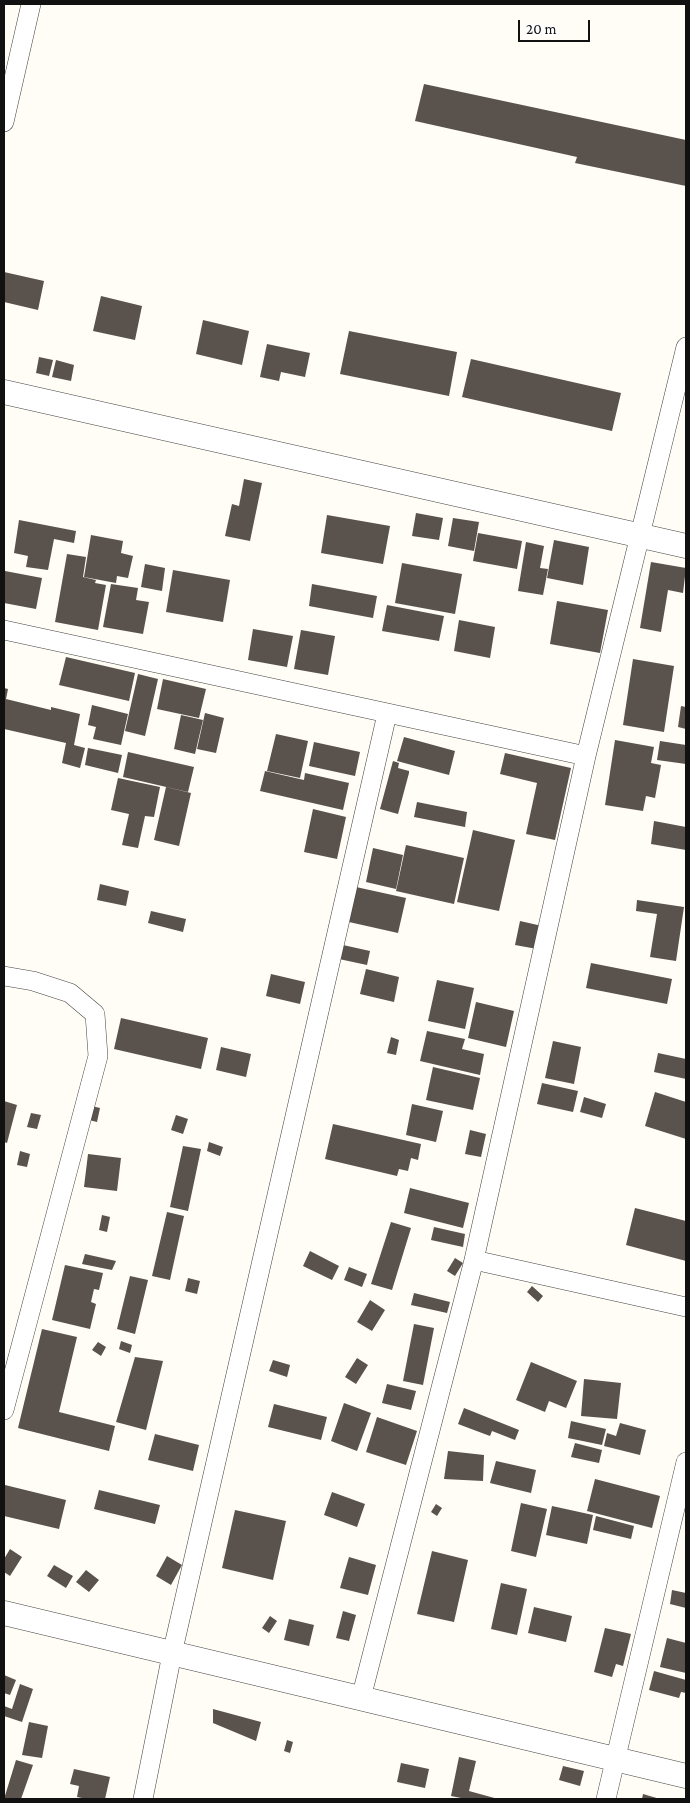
<!DOCTYPE html>
<html>
<head>
<meta charset="utf-8">
<style>
	body { margin:0 }
	#map { position:relative; width:690px; height:1803px; overflow:hidden; background:#fffdf5; font-family:"Crimson Pro",serif }
	canvas { display:block }
	.frame { position:absolute; inset:0; border:5px solid #111; pointer-events:none }
	.scale { position:absolute; left:518px; top:20px; width:72px; height:22px; box-sizing:border-box; border:2px solid #111; border-top:0; padding-left:6px; font-size:15px; line-height:18px; white-space:nowrap; color:#111; -webkit-text-stroke:4px #fff; paint-order:stroke }
</style>
</head>
<body>
<div id="map">
<canvas width="690" height="1803"></canvas>
<div class="frame"></div>
<div class="scale">20 m</div>
</div>
<script>
const ctx = document.querySelector('canvas').getContext('2d');
ctx.lineJoin = 'round';
function fillPath(path, color) { ctx.fillStyle = color; ctx.fill(path, 'evenodd'); }
const poly = rows => new Path2D(rows.map(r => 'M' + r).join(''));
function stroke(path, color, width, dash) { ctx.strokeStyle = color; ctx.lineWidth = width; ctx.lineCap = dash ? 'butt' : 'round'; ctx.setLineDash(dash || []); ctx.stroke(path); }
const building = poly([
	[424,84,686,140,686,186,575,163,577,157,415,121],
	[4,272,44,281,38,310,4,302],
	[101,296,142,306,135,340,93,331],
	[203,320,249,331,242,365,196,354],
	[349,331,457,352,449,396,340,374],
	[267,344,310,353,305,377,281,372,279,381,260,377],
	[39,357,53,360,49,376,36,373],
	[471,359,621,393,612,431,462,397],
	[56,360,74,365,71,381,52,377],
	[244,479,262,483,250,541,225,536,232,504,239,506],
	[416,513,443,518,439,540,412,536],
	[327,515,390,526,383,564,321,553],
	[453,518,479,522,474,551,448,546],
	[19,520,76,531,74,543,54,539,48,570,26,567,28,556,14,553],
	[478,533,522,541,517,569,473,561],
	[91,535,123,541,121,553,133,556,128,578,117,576,116,583,84,577],
	[554,540,589,547,583,585,547,578],
	[526,542,544,546,540,568,548,569,543,595,518,591],
	[67,554,86,557,83,577,96,580,95,583,106,585,98,630,55,622],
	[651,562,686,568,683,593,668,590,661,632,640,628],
	[402,563,462,574,455,614,395,603],
	[145,564,165,568,162,591,141,587],
	[173,570,230,580,223,622,166,612],
	[5,571,42,578,36,609,4,603],
	[111,584,138,588,136,600,149,602,143,634,103,627],
	[312,584,377,596,373,618,309,606],
	[557,601,608,610,600,653,550,644],
	[387,605,444,616,439,641,382,631],
	[459,620,495,627,490,658,454,651],
	[253,629,293,636,287,667,248,660],
	[301,630,335,636,328,675,294,669],
	[66,657,135,673,129,701,59,685],
	[633,659,674,666,664,732,623,725],
	[138,674,158,679,145,736,125,731],
	[163,679,206,689,199,718,157,709],
	[4,688,8,689,6,699,51,710,51,707,80,714,74,745,85,748,80,768,62,763,66,743,4,729],
	[92,705,128,714,121,745,93,739,96,727,88,725],
	[681,706,686,707,686,729,678,727],
	[205,713,224,718,216,753,197,749],
	[181,715,203,720,195,754,174,749],
	[276,734,308,741,300,778,267,771],
	[404,737,455,751,449,775,397,761],
	[615,740,654,747,651,763,661,765,655,798,646,796,643,811,605,805],
	[660,741,686,745,686,764,657,760],
	[314,742,360,752,355,776,309,766],
	[88,748,122,755,118,773,85,765],
	[128,752,194,767,188,792,123,777],
	[505,753,571,768,555,840,526,834,537,783,500,774],
	[393,761,399,763,398,768,409,771,409,773,398,814,380,809],
	[265,771,304,780,305,773,349,783,343,810,260,791],
	[118,778,160,787,154,817,145,816,138,848,122,845,129,814,111,810],
	[166,787,191,793,179,846,154,840],
	[417,802,467,812,465,827,414,817],
	[313,809,346,817,337,859,304,852],
	[654,821,686,827,686,850,651,844],
	[473,830,515,840,499,911,457,902],
	[406,845,464,858,454,904,396,891],
	[373,848,403,855,396,889,366,882],
	[100,884,129,891,126,906,97,900],
	[356,887,406,898,398,933,349,922],
	[637,900,684,907,676,961,650,957,657,914,636,911],
	[151,911,186,919,183,932,148,923],
	[520,921,542,926,537,949,515,945],
	[343,945,370,951,367,965,339,959],
	[591,963,672,979,667,1004,586,988],
	[366,969,399,977,394,1002,360,994],
	[271,974,305,982,300,1004,266,996],
	[437,980,474,988,465,1029,428,1021],
	[476,1002,514,1011,506,1047,468,1038],
	[121,1018,208,1038,201,1069,114,1049],
	[427,1031,465,1039,462,1049,484,1054,480,1075,420,1061],
	[391,1037,399,1040,396,1055,387,1053],
	[553,1041,581,1047,574,1084,545,1078],
	[221,1047,251,1054,246,1077,216,1070],
	[658,1053,686,1059,686,1079,654,1072],
	[433,1067,480,1078,473,1110,426,1100],
	[542,1083,578,1091,573,1112,537,1104],
	[655,1092,686,1102,686,1139,645,1126],
	[584,1097,606,1104,602,1118,580,1112],
	[4,1101,17,1105,7,1143,4,1142],
	[412,1104,443,1111,436,1142,406,1135],
	[92,1106,100,1108,97,1122,89,1120],
	[31,1113,41,1115,37,1129,27,1127],
	[176,1115,188,1119,183,1134,171,1130],
	[333,1124,421,1144,418,1160,411,1158,408,1171,399,1169,397,1176,325,1159],
	[470,1130,486,1134,481,1157,465,1154],
	[209,1142,223,1147,220,1156,207,1151],
	[183,1146,201,1149,188,1211,170,1207],
	[20,1151,30,1154,27,1167,17,1165],
	[88,1154,121,1158,117,1191,84,1187],
	[410,1188,469,1203,463,1228,404,1213],
	[635,1208,686,1221,686,1261,626,1245],
	[167,1212,184,1216,170,1280,152,1276],
	[102,1215,110,1217,107,1232,99,1230],
	[391,1222,411,1228,392,1290,371,1284],
	[434,1227,465,1234,463,1247,431,1240],
	[310,1251,339,1266,332,1280,303,1266],
	[85,1254,116,1261,112,1270,82,1264],
	[455,1258,463,1263,455,1276,447,1271],
	[65,1265,103,1273,99,1290,94,1289,91,1302,96,1304,90,1329,52,1320],
	[349,1267,367,1274,362,1287,344,1280],
	[130,1276,148,1280,135,1334,117,1329],
	[188,1278,200,1281,197,1294,185,1291],
	[532,1286,543,1296,538,1302,527,1292],
	[414,1293,450,1302,447,1313,411,1305],
	[370,1300,385,1310,372,1331,357,1322],
	[414,1324,434,1328,423,1385,403,1381],
	[42,1329,77,1337,59,1412,115,1426,109,1451,18,1428],
	[121,1341,132,1345,130,1353,119,1349],
	[98,1342,106,1347,101,1356,92,1350],
	[135,1357,163,1361,146,1430,116,1422],
	[357,1358,368,1365,356,1384,345,1377],
	[273,1360,290,1365,287,1377,269,1371],
	[531,1362,577,1381,566,1408,549,1401,545,1412,516,1400],
	[584,1379,621,1383,617,1419,581,1416],
	[387,1384,416,1391,411,1410,382,1403],
	[344,1403,371,1413,357,1451,331,1441],
	[274,1404,327,1417,321,1440,268,1427],
	[464,1408,519,1430,515,1440,492,1431,490,1436,458,1424],
	[377,1417,417,1431,406,1465,366,1452],
	[571,1421,606,1429,602,1445,568,1438],
	[620,1423,646,1430,640,1455,604,1446,607,1433,616,1436],
	[155,1434,199,1445,193,1471,148,1460],
	[575,1443,602,1450,599,1463,571,1457],
	[448,1451,484,1455,483,1481,444,1479],
	[496,1461,536,1470,531,1493,490,1483],
	[595,1479,660,1496,652,1528,587,1511],
	[5,1485,66,1500,59,1529,4,1516],
	[99,1490,160,1505,155,1524,94,1509],
	[332,1492,365,1504,357,1527,324,1515],
	[521,1503,547,1509,536,1557,511,1551],
	[436,1504,442,1508,437,1516,431,1512],
	[552,1506,593,1515,587,1544,546,1535],
	[235,1510,286,1521,273,1580,222,1568],
	[596,1516,634,1526,631,1539,593,1530],
	[10,1549,22,1557,10,1576,4,1572,4,1559],
	[432,1551,468,1560,454,1622,417,1614],
	[167,1556,182,1565,171,1585,156,1576],
	[349,1557,376,1565,368,1595,340,1588],
	[54,1565,73,1576,66,1588,47,1576],
	[86,1570,99,1580,89,1592,76,1582],
	[501,1583,527,1589,517,1635,491,1629],
	[672,1590,686,1593,686,1608,670,1604],
	[534,1607,572,1616,566,1642,528,1633],
	[343,1611,356,1615,349,1641,336,1638],
	[270,1616,277,1621,269,1633,262,1628],
	[289,1619,314,1625,309,1646,284,1640],
	[605,1628,631,1634,623,1666,616,1664,612,1677,594,1672],
	[667,1638,686,1643,686,1673,660,1667],
	[654,1671,686,1680,686,1693,681,1692,679,1698,649,1690],
	[4,1675,16,1680,10,1695,4,1693],
	[20,1684,33,1689,22,1722,4,1716,4,1706,12,1709],
	[213,1709,261,1722,256,1741,213,1723],
	[29,1722,48,1726,42,1758,22,1755],
	[287,1740,293,1742,290,1753,284,1751],
	[459,1757,476,1761,469,1791,498,1799,466,1799,451,1796],
	[16,1760,33,1765,21,1799,4,1799],
	[401,1763,429,1769,425,1788,397,1782],
	[563,1766,584,1771,580,1786,559,1780],
	[74,1769,110,1777,105,1799,87,1799,77,1797,79,1786,70,1784],
	[643,1794,660,1799,642,1799]
]);
const minor = poly([
	[4,122,31,4],
	[4,630,586,756],
	[4,976,33,981,70,993,95,1014,98,1056,4,1410],
	[474,1260,686,1307],
	[361,1698,474,1260,586,756,686,347],
	[143,1799,172,1654,387,714],
	[606,1799,686,1462]
]);
const tertiary = poly([
	[4,392,686,546],
	[4,1613,686,1776]
]);
fillPath(building, '#5a524d');
stroke(minor, '#444', 20);
stroke(tertiary, '#444', 25);
stroke(minor, '#fff', 19);
stroke(tertiary, '#fff', 24);
</script>
</body>
</html>
